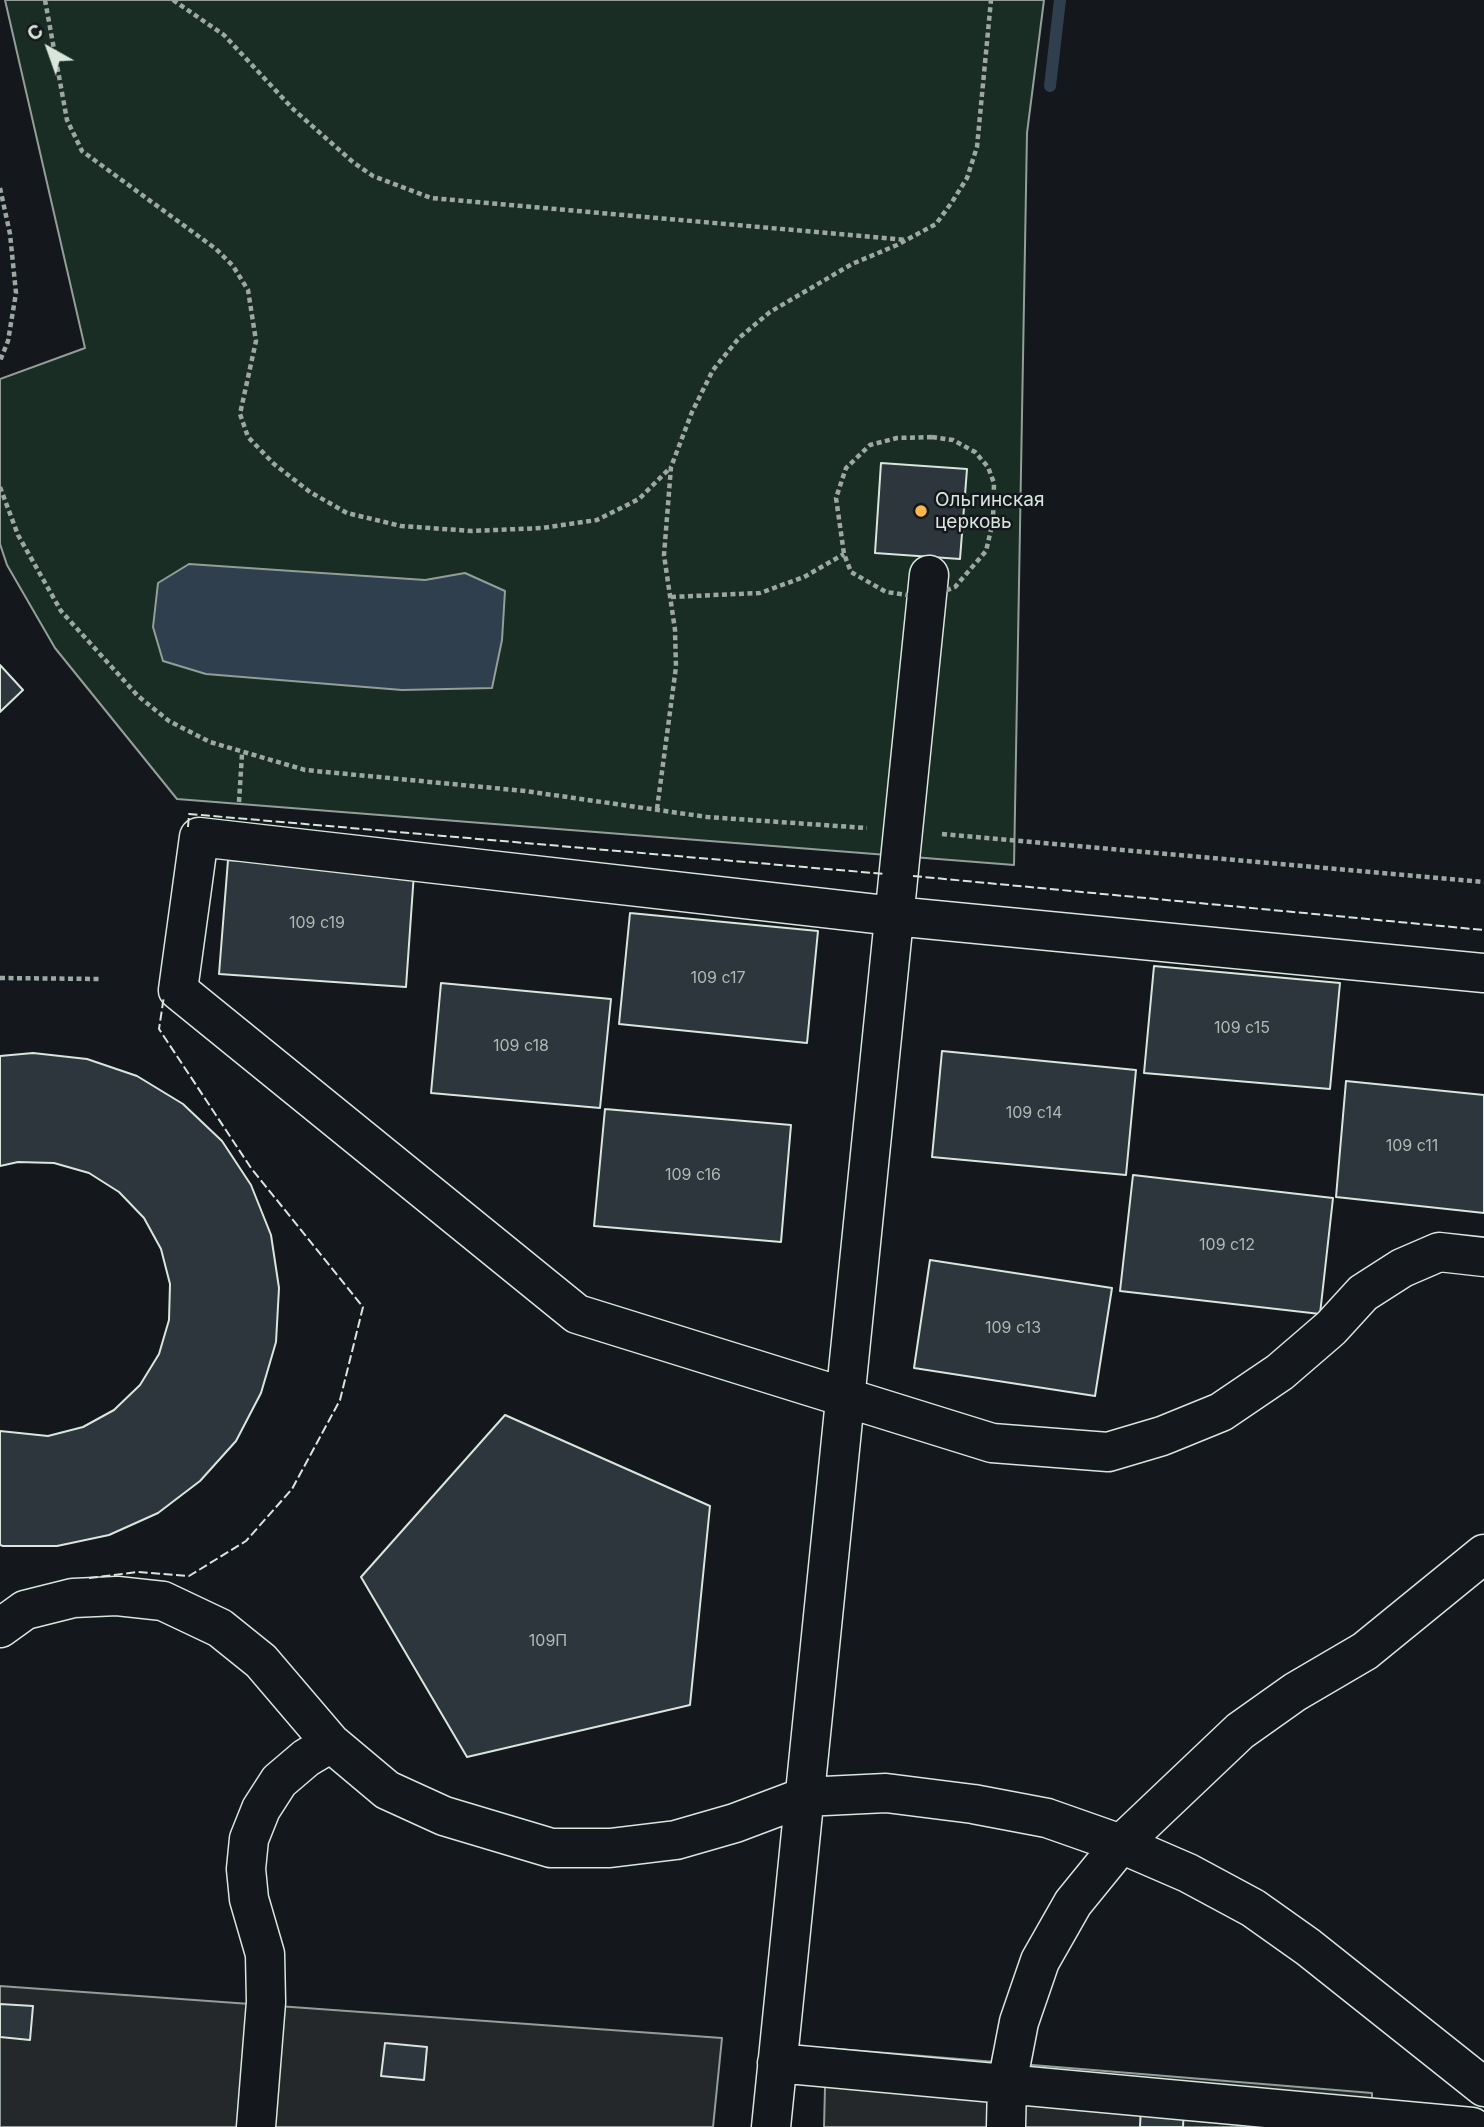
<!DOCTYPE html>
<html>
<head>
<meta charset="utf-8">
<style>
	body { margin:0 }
	#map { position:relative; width:1484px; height:2127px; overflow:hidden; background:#14181c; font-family:Inter,sans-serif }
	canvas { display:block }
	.north { position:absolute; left:14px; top:14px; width:70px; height:70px; -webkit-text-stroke:5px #14181c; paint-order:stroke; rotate:320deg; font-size:19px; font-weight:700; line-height:28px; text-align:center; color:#d8e6dc }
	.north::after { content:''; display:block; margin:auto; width:24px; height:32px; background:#d8e6dc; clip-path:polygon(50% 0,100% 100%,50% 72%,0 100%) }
</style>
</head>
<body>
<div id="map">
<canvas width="1484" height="2127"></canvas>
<div class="north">С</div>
</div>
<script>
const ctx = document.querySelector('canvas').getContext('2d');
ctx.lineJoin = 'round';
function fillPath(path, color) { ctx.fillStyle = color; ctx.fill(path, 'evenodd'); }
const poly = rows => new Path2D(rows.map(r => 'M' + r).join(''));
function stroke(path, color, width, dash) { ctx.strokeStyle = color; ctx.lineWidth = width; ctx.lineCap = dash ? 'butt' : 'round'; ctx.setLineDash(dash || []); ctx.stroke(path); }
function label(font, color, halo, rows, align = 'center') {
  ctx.font = font + ' Inter,sans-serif'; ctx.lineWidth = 5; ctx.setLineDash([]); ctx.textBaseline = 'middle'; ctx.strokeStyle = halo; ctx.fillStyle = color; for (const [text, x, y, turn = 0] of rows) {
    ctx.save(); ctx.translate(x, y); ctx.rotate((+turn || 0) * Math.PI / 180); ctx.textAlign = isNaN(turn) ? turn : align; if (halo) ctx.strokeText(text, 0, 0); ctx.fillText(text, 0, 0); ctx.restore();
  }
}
const green = poly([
	[5,0,1044,0,1027,133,1014,865,177,799,55,648,7,565,0,544,0,379,85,348,5,0]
]);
const parking = poly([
	[0,1986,722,2038,713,2127,0,2127,0,1986],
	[826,2048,1372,2093,1372,2127,824,2127,826,2048]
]);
const water = poly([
	[189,564,425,580,465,573,505,591,502,640,492,688,402,690,206,674,163,661,153,627,158,583,189,564]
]);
const stream = poly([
	[1050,86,1060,0]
]);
const building = poly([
	[881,463,967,469,960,559,875,553,881,463],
	[0,665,23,690,0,712,0,665],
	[228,860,414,873,406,987,219,974,228,860],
	[630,913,818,931,807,1043,619,1024,630,913],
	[1154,966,1340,983,1330,1089,1144,1073,1154,966],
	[441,983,611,999,600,1108,431,1093,441,983],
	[942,1051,1136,1070,1126,1175,932,1157,942,1051],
	[33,1053,87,1059,137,1076,183,1104,222,1141,251,1185,271,1235,279,1288,276,1342,261,1393,236,1441,200,1481,158,1513,109,1535,57,1546,3,1546,0,1545,0,1431,48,1436,83,1427,114,1410,140,1385,159,1354,169,1320,170,1284,161,1249,144,1218,119,1192,89,1173,54,1163,18,1162,0,1166,0,1056,33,1053],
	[1346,1081,1484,1095,1484,1213,1336,1197,1346,1081],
	[605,1109,791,1125,781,1242,594,1226,605,1109],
	[1133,1175,1333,1198,1320,1314,1120,1291,1133,1175],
	[930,1260,1112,1288,1095,1396,914,1368,930,1260],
	[505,1415,710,1506,690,1705,467,1757,361,1577,505,1415],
	[0,2004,33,2006,30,2040,0,2037,0,2004],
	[385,2043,427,2047,424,2080,381,2076,385,2043],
	[1141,2105,1184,2108,1183,2127,1140,2127,1141,2105]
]);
const path = poly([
	[45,0,67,120,82,151,216,249,233,266,248,290,256,341,240,414,248,437,274,464,310,492,347,513,401,526,472,531,542,528,597,520,639,499,671,467],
	[173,0,224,35,293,109,354,163,373,176,431,198,906,240],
	[0,188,10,234,16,293,8,341,0,361],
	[932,437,953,440,975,452,988,467,994,483,993,521,986,551,955,587,927,598,886,592,851,572,844,554,836,498,846,468,870,445,897,438,932,437],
	[0,487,18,535,61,611,138,696,169,721,210,742,305,770,525,791,707,817,867,828],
	[671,597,760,593,804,577,844,554],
	[239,802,242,754],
	[657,809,676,667,675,630,664,555,671,467,692,412,713,370,739,338,770,312,852,264,897,245,936,224,952,202,967,178,977,147,991,0],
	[942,834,1484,882],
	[0,978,102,979]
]);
const minor = poly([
	[1484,973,894,916,199,837,178,990,577,1314,992,1443,1108,1452,1162,1436,1221,1412,1280,1372,1331,1328,1363,1293,1402,1268,1439,1252,1484,1257],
	[0,1628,25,1610,73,1598,117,1596,163,1601,220,1628,261,1661,331,1743,387,1790,444,1816,551,1848,610,1848,676,1840,735,1823,804,1797,886,1793,973,1804,1047,1818,1121,1844,1188,1873,1253,1908,1308,1947,1484,2087],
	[777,2063,1472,2127],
	[256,2127,266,2002,265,1954,249,1899,246,1869,249,1839,261,1809,279,1781,306,1758,331,1743],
	[771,2127,929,575],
	[1006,2127,1007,2084,1019,2022,1040,1961,1073,1903,1121,1844,1240,1731,1295,1692,1365,1651,1484,1554]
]);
const fence = poly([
	[188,827,189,814,885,874],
	[913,876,1484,930],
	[89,1578,138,1572,189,1576,246,1541,292,1489,340,1400,363,1307,251,1168,159,1029,164,996]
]);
const markers = [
	[921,511,7,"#ffb74d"]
];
const numberNames = [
	["109 с19",317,923],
	["109 с17",718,978],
	["109 с15",1242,1028],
	["109 с18",521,1046],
	["109 с14",1034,1113],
	["109 с11",1412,1146],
	["109 с16",693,1175],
	["109 с12",1227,1245],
	["109 с13",1013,1328],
	["109П",548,1641]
];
const poiNames = [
	["Ольгинская",935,500],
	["церковь",935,522]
];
fillPath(green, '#1a2d24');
stroke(green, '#939e99', 2);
fillPath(parking, '#24282b');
stroke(parking, '#939e99', 2);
fillPath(water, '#2f3f4d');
stroke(water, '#939e99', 2);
stroke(stream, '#2f3f4d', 12);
fillPath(building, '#2c363c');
stroke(building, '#d8e6dc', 2);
stroke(minor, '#d8e6dc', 41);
stroke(path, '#9da8a2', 4.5, [5, 3.5]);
stroke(minor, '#14181c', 38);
stroke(fence, '#d8e6dc', 2, [9, 3.5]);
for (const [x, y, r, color] of markers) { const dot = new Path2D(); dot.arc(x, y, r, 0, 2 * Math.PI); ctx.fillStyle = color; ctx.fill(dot); stroke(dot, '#14181c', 2.5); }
label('16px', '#adbab4', null, numberNames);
label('19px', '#d8e6dc', '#14181c', poiNames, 'left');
</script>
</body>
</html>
